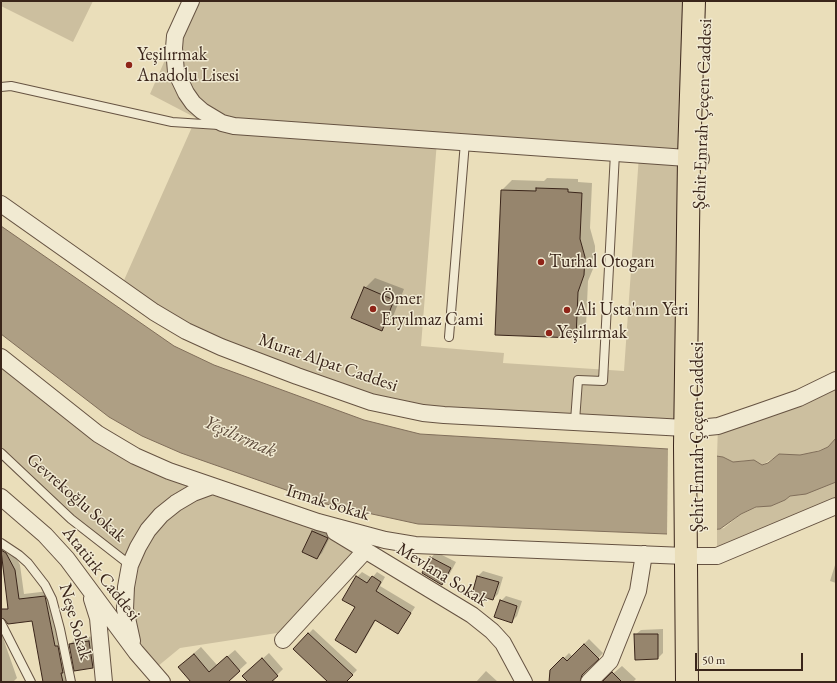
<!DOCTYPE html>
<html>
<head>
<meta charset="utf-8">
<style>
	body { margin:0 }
	#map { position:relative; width:837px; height:683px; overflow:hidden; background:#eadeba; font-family:"EB Garamond",serif }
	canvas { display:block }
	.frame { position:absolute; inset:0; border:2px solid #3a251a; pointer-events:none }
	.scale { position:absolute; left:695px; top:653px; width:108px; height:18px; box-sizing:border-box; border:2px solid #3a251a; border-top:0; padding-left:5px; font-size:12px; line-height:14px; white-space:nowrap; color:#3a251a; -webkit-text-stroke:3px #f1ead2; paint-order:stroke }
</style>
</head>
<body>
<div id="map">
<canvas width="837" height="683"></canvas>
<div class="frame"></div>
<div class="scale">50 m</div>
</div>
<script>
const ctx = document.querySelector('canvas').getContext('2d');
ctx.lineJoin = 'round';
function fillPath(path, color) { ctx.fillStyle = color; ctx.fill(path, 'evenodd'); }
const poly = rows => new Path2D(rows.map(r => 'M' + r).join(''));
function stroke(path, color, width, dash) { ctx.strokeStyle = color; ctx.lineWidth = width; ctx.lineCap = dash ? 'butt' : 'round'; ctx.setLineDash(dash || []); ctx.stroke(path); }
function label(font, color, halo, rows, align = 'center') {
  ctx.font = font + ' "EB Garamond",serif'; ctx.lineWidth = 3; ctx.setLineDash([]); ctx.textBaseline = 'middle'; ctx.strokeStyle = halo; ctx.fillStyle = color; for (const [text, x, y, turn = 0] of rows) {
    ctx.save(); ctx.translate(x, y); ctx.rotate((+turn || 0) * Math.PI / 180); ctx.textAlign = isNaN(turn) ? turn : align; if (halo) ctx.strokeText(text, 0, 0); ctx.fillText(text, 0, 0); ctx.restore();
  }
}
const green = poly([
	[1,1,93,1,73,42,1,6],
	[191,1,694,1,685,428,423,413,221,347,121,287,196,118,150,94],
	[437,141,639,155,624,371,503,363,504,353,421,346],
	[1,359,135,456,318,522,365,551,283,639,277,633,180,648,152,671,129,631,130,565,106,547,1,453],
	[836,380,836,438,828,447,805,455,777,456,762,465,751,460,733,462,723,457,717,456,718,426],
	[836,482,836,506,717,556,717,530,724,528,741,514,760,506,771,506,785,500,790,496,800,494]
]);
const water = poly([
	[1,226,174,346,214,365,364,420,420,434,668,449,723,457,733,462,754,460,762,465,768,463,779,454,800,455,819,451,828,447,836,438,836,482,806,494,790,496,785,500,771,506,756,507,741,514,720,529,667,534,418,524,326,504,181,453,142,436,109,417,1,334,1,226]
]);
const pier = poly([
	[668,447,717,454,717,532,667,536]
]);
const shadow = poly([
	[547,178,578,179,578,182,592,183,590,228,595,246,595,264,588,281,586,327,575,337,502,190,512,180,544,181],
	[375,278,404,289,392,319,381,329,365,288],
	[318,526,332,533,322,553,317,558,303,551,313,531],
	[6,544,11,547,20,565,24,594,49,591,69,682,44,682,33,620,11,623,1,558,1,549],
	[436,552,456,562,447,579,442,584,431,558],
	[836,562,836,583,830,581],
	[483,571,503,577,498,594,493,599,473,594,478,576],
	[362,572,372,578,377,572,385,577,380,586,415,607,398,633,376,620,361,646,356,651,357,577],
	[506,596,522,601,517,616,511,622,501,601],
	[313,629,357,670,345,682,329,682,294,649],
	[663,629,663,653,658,658,635,635,641,630],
	[2,635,17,678,13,682,1,682],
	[94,636,98,662,93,667,70,644,75,639],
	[589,639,603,653,585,673,587,682,550,682,551,671,569,653,572,656],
	[201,647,217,665,235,650,247,663,226,682,188,682,190,680,186,660],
	[269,653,283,669,273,679,276,682,249,682,250,670],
	[622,666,636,679,633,682,603,682],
	[486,671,498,682,476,682]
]);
const building = poly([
	[536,188,568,189,568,192,582,193,580,239,585,257,584,275,578,292,576,338,495,335,501,190,536,191,536,188],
	[364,287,394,300,382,331,351,318,364,287],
	[312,531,328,538,317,559,302,552,312,531],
	[1,550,6,553,15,570,19,599,45,596,55,646,58,646,63,673,61,673,63,682,43,682,32,621,8,624,4,619,1,618,1,609,8,609,1,550],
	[430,557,451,568,442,585,422,573,430,557],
	[356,576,367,583,372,576,381,582,376,591,411,613,398,634,375,620,356,653,335,640,355,607,342,600,356,576],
	[477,576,499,582,493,600,472,594,477,576],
	[500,600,517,606,512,623,494,617,500,600],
	[308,633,353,675,346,682,328,682,293,649,308,633],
	[634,634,658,634,658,659,635,660,634,634],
	[89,641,93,668,74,671,69,644,89,641],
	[584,644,599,659,582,675,580,682,549,682,550,670,563,657,567,661,584,644],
	[194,654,209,672,227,656,240,671,228,682,191,682,178,667,194,654],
	[262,658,278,676,271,682,248,682,242,676,262,658],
	[612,672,622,682,602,682,612,672]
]);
const lane = poly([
	[1,87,11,86,172,122,219,125],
	[449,337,465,142],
	[575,421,578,380,603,381,615,153],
	[1,453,71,519,130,565],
	[1,543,19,555,28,563,45,585,52,599,60,629,71,682],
	[1,623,31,682]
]);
const street = poly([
	[191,1,175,36,174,48,176,72,186,93,193,103,202,111,222,123,234,126,701,159],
	[1,204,154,312,186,331,221,347,297,376,371,402,423,413,444,415,685,428],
	[1,357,98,434,135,456,169,471,318,522,385,540,415,545,685,556],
	[698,428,718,426,756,413,799,398,836,380],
	[1,497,45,535,67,559,136,652,162,682],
	[335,532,472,615,492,631,503,643,524,682],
	[698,556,717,556,836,506],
	[92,599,98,618,104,682],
	[283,640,365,551],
	[132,641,125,609,126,587,130,565,138,547,148,530,161,515,176,503,193,493,212,486],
	[589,682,610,661,638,591,644,554]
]);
const highway = poly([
	[687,682,685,446,689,158,694,1]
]);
const markers = [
	[129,65,4,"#8f2418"],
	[541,262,4,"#8f2418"],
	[373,309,4,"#8f2418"],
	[567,310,4,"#8f2418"],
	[549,333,4,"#8f2418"]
];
const poiNames = [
	["Yeşilırmak",137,55],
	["Anadolu Lisesi",137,76],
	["Turhal Otogarı",549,262],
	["Ömer",381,299],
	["Eryılmaz Cami",381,320],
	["Ali Usta'nın Yeri",575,310],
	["Yeşilırmak",557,333]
];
const streetNames = [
	["Şehit Emrah Çeçen Caddesi",703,114,-88],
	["Murat Alpat Caddesi",328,363,19],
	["Şehit Emrah Çeçen Caddesi",698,437,-90],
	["Gevrekoğlu Sokak",76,498,41],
	["Irmak Sokak",328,503,17],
	["Atatürk Caddesi",101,574,52],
	["Mevlana Sokak",442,575,32],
	["Neşe Sokak",75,622,74]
];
const waterNames = [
	["Yeşilırmak",240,437,24]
];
fillPath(green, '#ccbf9f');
fillPath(water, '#ae9f84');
stroke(water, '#806e5a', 1);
fillPath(pier, '#eadeba');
fillPath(shadow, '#0003');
fillPath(building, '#96856d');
stroke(building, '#3a251a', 1);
stroke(lane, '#665342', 10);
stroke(street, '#665342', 18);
stroke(highway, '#3a251a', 24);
stroke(lane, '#f1ead2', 8);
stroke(street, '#f1ead2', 16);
stroke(highway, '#eadeba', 22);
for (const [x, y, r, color] of markers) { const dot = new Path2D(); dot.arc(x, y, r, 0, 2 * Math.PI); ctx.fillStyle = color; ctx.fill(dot); stroke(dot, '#f1ead2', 1.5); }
label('18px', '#3a251a', '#f1ead2', poiNames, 'left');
label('18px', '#3a251a', '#f1ead2', streetNames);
label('italic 19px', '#5d4a3a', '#f1ead2', waterNames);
</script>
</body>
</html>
